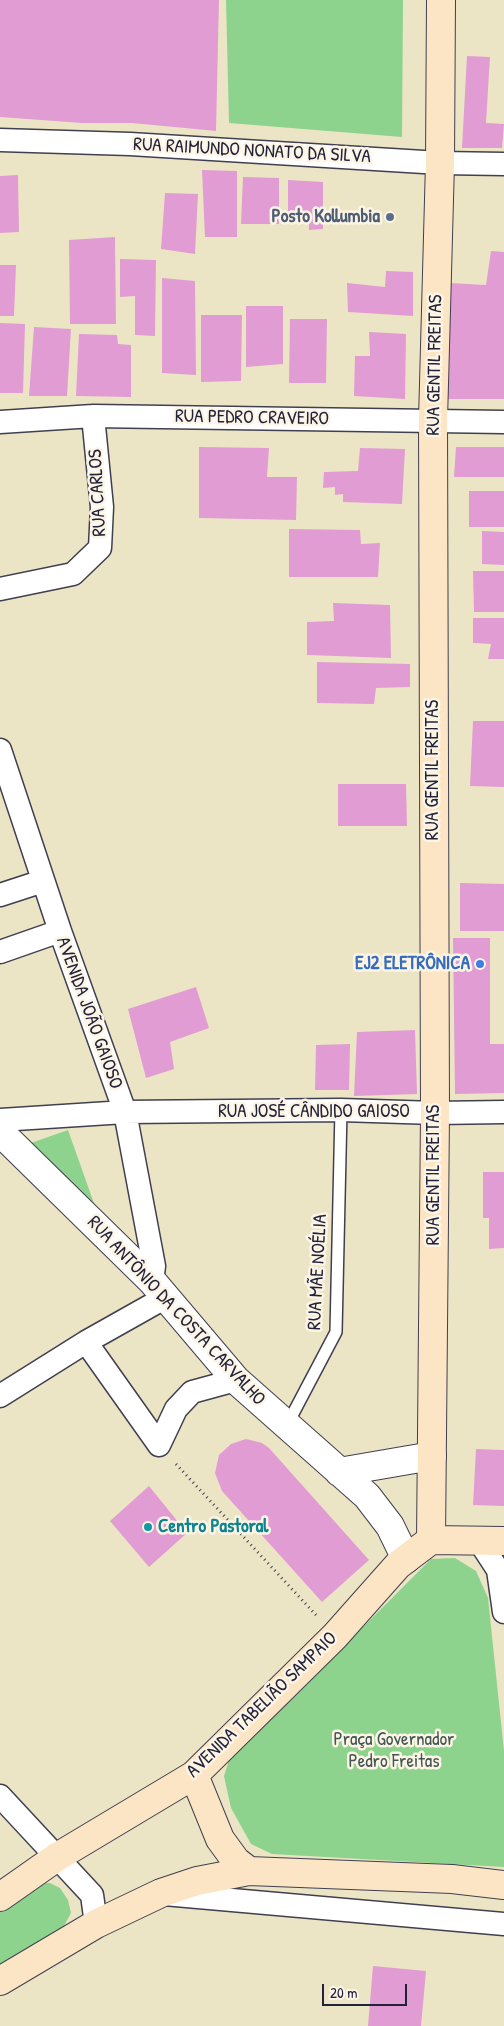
<!DOCTYPE html>
<html>
<head>
<meta charset="utf-8">
<style>
	body { margin:0 }
	#map { position:relative; width:504px; height:2026px; overflow:hidden; background:#ece5c5; font-family:"Patrick Hand",sans-serif }
	canvas { display:block }
	.scale { position:absolute; left:322px; top:1984px; width:85px; height:22px; box-sizing:border-box; border:2px solid #22223b; border-top:0; padding-left:6px; font-size:15px; line-height:18px; white-space:nowrap; color:#22223b; -webkit-text-stroke:4px #fcf5e5; paint-order:stroke }
</style>
</head>
<body>
<div id="map">
<canvas width="504" height="2026"></canvas>
<div class="scale">20 m</div>
</div>
<script>
const ctx = document.querySelector('canvas').getContext('2d');
ctx.lineJoin = 'round';
function fillPath(path, color) { ctx.fillStyle = color; ctx.fill(path, 'evenodd'); }
const poly = rows => new Path2D(rows.map(r => 'M' + r).join(''));
function stroke(path, color, width, dash) { ctx.strokeStyle = color; ctx.lineWidth = width; ctx.lineCap = dash ? 'butt' : 'round'; ctx.setLineDash(dash || []); ctx.stroke(path); }
function label(font, color, halo, rows, align = 'center') {
  ctx.font = font + ' "Patrick Hand",sans-serif'; ctx.lineWidth = 5; ctx.setLineDash([]); ctx.textBaseline = 'middle'; ctx.strokeStyle = halo; ctx.fillStyle = color; for (const [text, x, y, turn = 0] of rows) {
    ctx.save(); ctx.translate(x, y); ctx.rotate((+turn || 0) * Math.PI / 180); ctx.textAlign = isNaN(turn) ? turn : align; if (halo) ctx.strokeText(text, 0, 0); ctx.fillText(text, 0, 0); ctx.restore();
  }
}
const green = poly([
	[226,0,403,0,402,137,229,123],
	[68,1130,96,1209,28,1144],
	[455,1558,476,1571,488,1598,504,1751,504,1867,272,1854,251,1844,231,1808,224,1776,232,1751,347,1643,431,1559],
	[50,1883,60,1888,68,1900,71,1913,64,1926,0,1965,0,1909,37,1884]
]);
const building = poly([
	[0,0,219,0,216,131,132,123,82,123,0,117],
	[467,56,490,57,486,123,504,124,502,148,462,148],
	[202,170,237,171,237,237,205,237],
	[18,175,19,232,0,233,0,176],
	[243,177,279,178,279,224,241,224],
	[288,180,323,182,323,229,309,230,309,215,288,214],
	[165,193,198,194,195,254,161,249],
	[115,237,116,324,70,324,69,240],
	[491,251,504,252,504,399,445,399,449,283,486,285],
	[120,259,156,260,155,336,135,335,135,296,120,297],
	[0,265,16,265,14,316,0,316],
	[386,271,413,272,413,316,348,312,347,283,385,287],
	[162,278,195,281,196,375,162,373],
	[246,306,283,306,283,364,246,367],
	[201,315,242,315,241,381,201,382],
	[290,319,327,319,326,383,289,383],
	[0,323,25,324,23,393,0,393],
	[34,327,71,329,67,396,29,396],
	[369,332,406,334,405,399,354,396,355,356,370,356],
	[79,334,117,335,118,344,131,345,131,397,76,396],
	[199,447,269,448,267,477,297,477,296,520,199,518],
	[456,447,504,447,504,477,454,477],
	[360,448,405,449,402,504,343,502,343,494,335,495,335,487,323,488,324,472,358,471],
	[469,491,504,491,504,527,469,527],
	[289,529,360,530,361,544,380,543,378,577,289,577],
	[482,531,504,532,504,565,482,564],
	[473,571,504,571,504,612,474,612],
	[333,603,390,605,391,658,307,655,307,622,334,621],
	[473,618,504,618,504,659,488,659,491,644,473,643],
	[317,662,410,664,410,687,376,688,374,704,317,703],
	[473,721,504,721,504,787,470,786],
	[338,784,406,784,407,826,338,826],
	[460,883,504,884,504,931,460,931],
	[453,938,490,938,490,1044,504,1044,504,1093,455,1094],
	[196,987,209,1028,170,1042,174,1069,146,1078,128,1009],
	[415,1030,417,1094,354,1096,357,1032],
	[350,1044,349,1090,315,1090,316,1045],
	[483,1172,504,1172,504,1248,489,1249,489,1218,483,1218],
	[246,1439,262,1443,269,1448,369,1560,322,1602,222,1491,215,1473,219,1455,231,1444],
	[476,1449,504,1450,504,1506,473,1505],
	[149,1486,187,1533,149,1567,110,1521],
	[373,1966,426,1971,421,2026,368,2026]
]);
const path = poly([
	[176,1464,316,1615]
]);
const service = poly([
	[287,1425,336,1332,341,1110]
]);
const minor = poly([
	[0,140,130,144,440,163,504,164],
	[0,422,93,416,504,422],
	[0,589,73,574,100,548,102,507,93,416],
	[0,750,60,931,125,1112,154,1266,152,1281],
	[0,895,43,881],
	[0,952,60,931],
	[0,1120,125,1112,341,1110,435,1113,504,1112],
	[86,1342,159,1445,176,1409,192,1392,236,1380],
	[0,1396,86,1342,166,1297],
	[479,1541,498,1570,504,1612],
	[0,1796,92,1895,96,1924],
	[164,1894,504,1924]
]);
const tertiary = poly([
	[0,1132,152,1281,236,1380,367,1496,390,1526,406,1559],
	[339,1472,432,1456]
]);
const secondary = poly([
	[431,1540,435,1113,433,420,440,163,441,0],
	[431,1540,504,1541],
	[194,1775,220,1839,236,1861,249,1871],
	[0,1897,57,1857,194,1775,335,1636,398,1565,431,1540],
	[0,1981,96,1924,161,1893,197,1881,249,1871,452,1879,504,1885]
]);
const markers = [
	[390,217,5,"#5c6f8a"],
	[480,964,5,"#3f7fe0"],
	[148,1527,5,"#0f9aa8"]
];
const streetNames = [
	["RUA RAIMUNDO NONATO DA SILVA",252,151,3],
	["RUA GENTIL FREITAS",435,365,-89],
	["RUA PEDRO CRAVEIRO",252,418,1],
	["RUA CARLOS",98,493,-93],
	["RUA GENTIL FREITAS",433,770,-90],
	["AVENIDA JOÃO GAIOSO",89,1013,70],
	["RUA JOSÉ CÂNDIDO GAIOSO",314,1112],
	["RUA GENTIL FREITAS",434,1175,-90],
	["RUA MÃE NOÉLIA",318,1272,-87],
	["RUA ANTÔNIO DA COSTA CARVALHO",176,1311,47],
	["AVENIDA TABELIÃO SAMPAIO",262,1705,-44]
];
const serviceNames = [
	["Posto Kollumbia",380,217]
];
const shopNames = [
	["EJ2 ELETRÔNICA",470,964]
];
const cultureNames = [
	["Centro Pastoral",158,1527]
];
const parkNames = [
	["Praça Governador",394,1740],
	["Pedro Freitas",394,1762]
];
fillPath(green, '#8dd38d');
fillPath(building, '#e19cd3');
stroke(service, '#403f50', 14);
stroke(minor, '#403f50', 25);
stroke(tertiary, '#403f50', 30);
stroke(secondary, '#403f50', 30);
stroke(path, '#403f50', 3, [1, 4]);
stroke(service, '#fff', 11);
stroke(minor, '#fff', 22);
stroke(tertiary, '#fff', 28);
stroke(secondary, '#fce5c4', 28);
for (const [x, y, r, color] of markers) { const dot = new Path2D(); dot.arc(x, y, r, 0, 2 * Math.PI); ctx.fillStyle = color; ctx.fill(dot); stroke(dot, '#fcf5e5', 2); }
label('19px', '#22223b', '#fcf5e5', streetNames);
label('bold 19px', '#4e5e75', '#fcf5e5', serviceNames, 'right');
label('bold 19px', '#366cbe', '#fcf5e5', shopNames, 'right');
label('bold 19px', '#0d838f', '#fcf5e5', cultureNames, 'left');
label('19px', '#425754', '#fcf5e5', parkNames);
</script>
</body>
</html>
